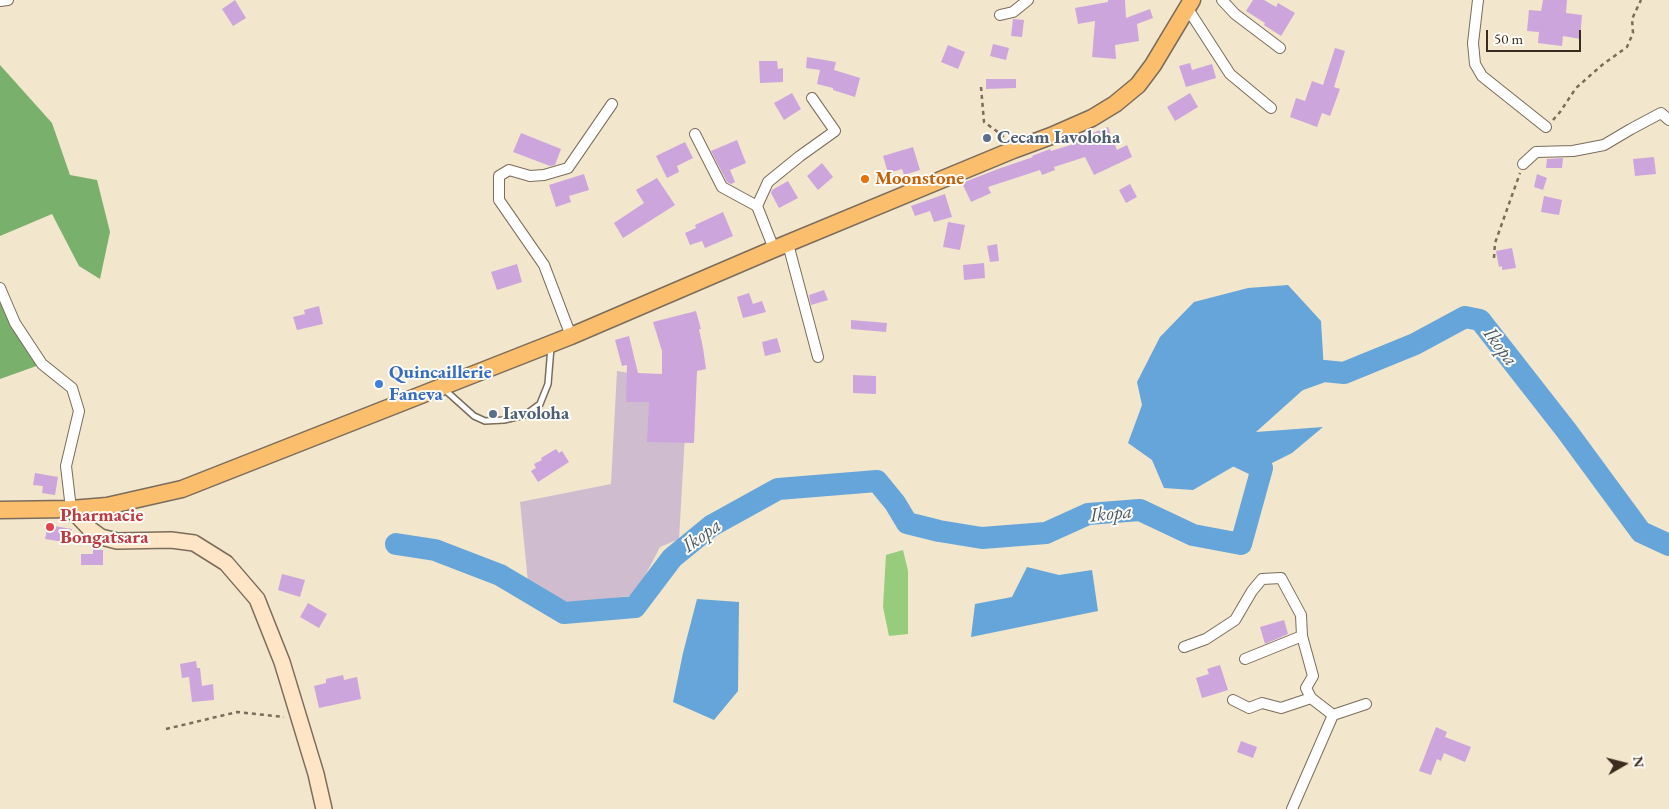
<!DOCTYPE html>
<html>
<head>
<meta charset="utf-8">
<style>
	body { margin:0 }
	#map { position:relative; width:1669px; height:809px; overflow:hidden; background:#f2e6cd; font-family:"EB Garamond",serif }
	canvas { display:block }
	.north { position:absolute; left:1599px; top:739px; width:50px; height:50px; -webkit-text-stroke:4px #fdfcf7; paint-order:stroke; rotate:82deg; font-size:14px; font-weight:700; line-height:20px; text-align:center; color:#3b2a1e }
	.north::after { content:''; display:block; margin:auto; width:18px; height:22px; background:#3b2a1e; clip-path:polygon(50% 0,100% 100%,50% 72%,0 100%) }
	.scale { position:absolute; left:1486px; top:30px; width:95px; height:22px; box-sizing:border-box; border:2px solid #3b2a1e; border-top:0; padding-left:6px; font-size:15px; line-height:18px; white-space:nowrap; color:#3b2a1e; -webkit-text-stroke:4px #fdfcf7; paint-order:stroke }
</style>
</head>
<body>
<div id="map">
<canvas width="1669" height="809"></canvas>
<div class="north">N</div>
<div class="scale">50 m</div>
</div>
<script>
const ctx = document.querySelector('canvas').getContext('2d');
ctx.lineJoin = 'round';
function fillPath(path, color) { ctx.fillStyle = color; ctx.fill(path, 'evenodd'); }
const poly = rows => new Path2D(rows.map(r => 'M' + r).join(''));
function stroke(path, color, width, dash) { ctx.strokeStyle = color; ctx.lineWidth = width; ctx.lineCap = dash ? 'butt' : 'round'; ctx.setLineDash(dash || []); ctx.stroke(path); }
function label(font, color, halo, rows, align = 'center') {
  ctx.font = font + ' "EB Garamond",serif'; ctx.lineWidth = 4; ctx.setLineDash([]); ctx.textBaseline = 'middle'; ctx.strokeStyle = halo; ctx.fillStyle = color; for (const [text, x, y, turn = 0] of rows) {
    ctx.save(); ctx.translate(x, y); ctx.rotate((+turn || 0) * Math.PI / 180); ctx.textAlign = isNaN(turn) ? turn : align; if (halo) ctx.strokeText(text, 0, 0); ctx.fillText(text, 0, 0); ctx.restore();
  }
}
const industrial = poly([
	[617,371,688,383,679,539,660,547,635,595,569,604,528,582,520,502,611,484]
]);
const green = poly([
	[903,550,908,571,908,634,889,636,883,607,886,555]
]);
const forest = poly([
	[0,65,52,123,70,175,97,180,110,232,100,279,79,266,52,214,0,236],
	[0,289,42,364,0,379]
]);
const water = poly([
	[1288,285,1321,321,1324,371,1256,432,1323,427,1292,453,1262,468,1236,465,1193,490,1164,488,1152,460,1128,443,1142,405,1137,382,1160,337,1194,302,1248,288],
	[1027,567,1059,575,1092,570,1098,611,971,637,975,604,1012,597],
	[697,599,739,602,738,691,714,720,673,702,683,653]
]);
const river = poly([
	[1296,381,1324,371,1344,373,1415,344,1465,317,1480,320,1566,430,1641,532,1669,545],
	[396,544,435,550,500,575,564,613,635,607,672,558,711,526,778,489,877,481,895,503,907,523,939,531,982,538,1046,533,1088,514,1140,510,1193,535,1241,544,1262,468,1235,455]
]);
const building = poly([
	[235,0,246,18,233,26,222,9],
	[1108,0,1125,0,1126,18,1150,9,1153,18,1137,24,1139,41,1115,45,1116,59,1092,57,1095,21,1078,24,1075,8,1108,2],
	[1253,0,1264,0,1276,7,1278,3,1295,13,1281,36,1264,25,1265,23,1246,11],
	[1543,0,1567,0,1566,13,1582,15,1580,39,1563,36,1562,46,1538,43,1539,32,1527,31,1529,10,1541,11],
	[1013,19,1024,20,1022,37,1011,36],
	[993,44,1009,48,1006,60,990,56],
	[948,45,965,52,958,69,941,62],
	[1335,48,1345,51,1334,87,1340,89,1330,116,1322,113,1317,127,1290,117,1296,98,1305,101,1312,81,1323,85],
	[807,57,836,62,834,70,860,78,855,97,833,90,833,88,817,84,820,70,806,68],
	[759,61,777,61,778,69,783,68,783,82,760,83],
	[1190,63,1192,70,1212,64,1216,78,1186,87,1179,66],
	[986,79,1016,79,1016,88,986,89],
	[792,93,801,109,784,120,774,103],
	[1190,93,1198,107,1175,121,1167,107],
	[1108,127,1117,150,1127,145,1132,157,1094,175,1085,157,1054,167,1055,170,1042,175,1040,170,988,187,991,193,971,202,962,183,998,169,1033,157,1032,156,1050,149,1051,151,1077,143,1075,140],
	[521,133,561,149,555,165,550,166,513,152],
	[737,140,746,163,730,170,735,182,731,184,727,182,711,151],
	[685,142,693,158,677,166,679,172,667,178,656,156],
	[913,147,920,170,904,175,902,169,888,173,883,156],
	[1654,157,1656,174,1635,176,1633,159],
	[1563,158,1562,168,1546,168,1547,159],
	[822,163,833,177,818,190,807,176],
	[584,174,589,190,569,196,571,202,556,207,549,185],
	[1537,174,1547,178,1543,190,1534,187],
	[657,178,675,205,623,238,614,223,644,203,636,190],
	[788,181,798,198,779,208,771,193,772,190],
	[1130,184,1137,197,1126,203,1119,190],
	[945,194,952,217,934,222,930,211,915,216,911,206],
	[1544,196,1562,200,1559,215,1541,212],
	[723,212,733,236,705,248,702,241,690,245,685,233,696,228,695,225],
	[948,222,965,225,960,250,943,247],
	[997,244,999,261,990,262,987,246],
	[1512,248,1516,268,1502,270,1502,266,1499,267,1496,251],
	[984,263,985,278,964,280,963,265],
	[517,264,522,282,497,290,491,272],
	[824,290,828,300,811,305,809,295],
	[749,293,753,304,762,301,766,312,743,318,737,297],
	[319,306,323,324,297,330,293,317,305,314,304,310],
	[696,311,701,329,699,329,703,348,706,369,697,371,694,443,647,442,649,402,626,402,627,365,622,366,615,340,629,336,638,373,662,374,662,351,653,322],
	[851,320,887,323,886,332,851,329],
	[777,338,781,352,765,356,762,342],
	[853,375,876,376,876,394,853,393],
	[556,449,559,453,562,451,569,462,538,482,531,471,536,468,534,464,542,460,541,458],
	[35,473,58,477,55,495,42,493,43,486,33,485],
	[48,525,72,529,70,543,45,539],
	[93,549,103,550,103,565,81,565,81,554,93,554],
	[282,574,305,580,300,597,278,590],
	[308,603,327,614,319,628,300,617],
	[1284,620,1288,634,1265,644,1260,627],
	[196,661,197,668,200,668,202,686,213,684,214,700,192,702,189,677,182,678,180,664],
	[1220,665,1228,690,1202,698,1196,678,1209,674,1207,669],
	[343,675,344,680,357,677,361,699,319,708,314,686,326,683,326,679],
	[1436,727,1447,732,1445,737,1471,747,1465,762,1444,753,1441,761,1437,759,1431,775,1419,771],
	[1241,741,1257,747,1253,758,1237,752]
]);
const path = poly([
	[981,87,984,122,1002,135,1005,140],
	[1553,120,1560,112,1576,88,1602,65,1627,47,1633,33,1632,19,1641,0],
	[1494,258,1495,243,1520,173],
	[166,729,237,712,284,717]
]);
const lane = poly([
	[445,390,474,416,485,421,504,420,525,415,540,404,548,384,551,347]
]);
const street = poly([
	[1222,0,1235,14,1280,48],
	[1478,0,1473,43,1475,64,1482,76,1546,127],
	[0,1,8,0],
	[1186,6,1230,74,1271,108],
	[1000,15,1013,12,1028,0],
	[695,134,722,187,757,206],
	[1523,164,1536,152,1573,151,1604,145,1631,129,1661,113,1669,120],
	[788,244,818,357],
	[774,249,757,206,768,182,800,156,835,131,812,98],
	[0,288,15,323,42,364,72,388,79,411,66,466,71,509],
	[571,336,544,265,499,200,499,176,509,170,530,176,544,175,568,168,612,104],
	[1184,647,1206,639,1235,620,1252,591,1262,579,1281,578,1301,615,1302,636,1313,676,1306,688,1311,698,1333,715],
	[1245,659,1302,636],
	[1233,700,1249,708,1262,703,1281,708,1311,698],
	[1292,809,1333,715,1366,704]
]);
const secondary = poly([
	[71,509,90,529,101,537,117,541,171,540,194,543,226,563,257,599,282,662,316,774,324,809]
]);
const primary = poly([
	[0,510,71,509,107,506,182,489,571,336,774,249,1013,150,1051,136,1092,118,1115,104,1138,85,1153,65,1192,0]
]);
const markers = [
	[987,138,5,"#5c6f8a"],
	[865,179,5,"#e8710a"],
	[379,384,5,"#3f7fe0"],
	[493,414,5,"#5c6f8a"],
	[50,527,5,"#e0444e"]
];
const serviceNames = [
	["Cecam Iavoloha",997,138],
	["Iavoloha",503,414]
];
const foodNames = [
	["Moonstone",875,179]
];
const shopNames = [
	["Quincaillerie",389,373],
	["Faneva",389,395]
];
const healthNames = [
	["Pharmacie",60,516],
	["Bongatsara",60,538]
];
const waterNames = [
	["Ikopa",1500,347,53],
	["Ikopa",1111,514,-6],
	["Ikopa",702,536,-36]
];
fillPath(industrial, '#cfbdcf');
fillPath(green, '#97cc7d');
fillPath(forest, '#79b06c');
fillPath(water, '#66a5d9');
stroke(river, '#66a5d9', 22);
fillPath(building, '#cca5dc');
stroke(lane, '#7b6c5b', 8);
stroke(street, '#7b6c5b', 12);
stroke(secondary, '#7b6c5b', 18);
stroke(primary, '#7b6c5b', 19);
stroke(path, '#7b6c5b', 2.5, [4, 4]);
stroke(lane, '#fff', 5);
stroke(street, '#fff', 10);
stroke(secondary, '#fde5c5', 15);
stroke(primary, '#fabe6d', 16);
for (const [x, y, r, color] of markers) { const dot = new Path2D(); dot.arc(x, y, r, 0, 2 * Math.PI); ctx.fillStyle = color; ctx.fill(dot); stroke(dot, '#fdfcf7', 2); }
label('bold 19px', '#4e5e75', '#fdfcf7', serviceNames, 'left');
label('bold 19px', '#c56008', '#fdfcf7', foodNames, 'left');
label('bold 19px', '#366cbe', '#fdfcf7', shopNames, 'left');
label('bold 19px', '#be3a42', '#fdfcf7', healthNames, 'left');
label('italic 20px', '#4c5b69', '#fdfcf7', waterNames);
</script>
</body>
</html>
